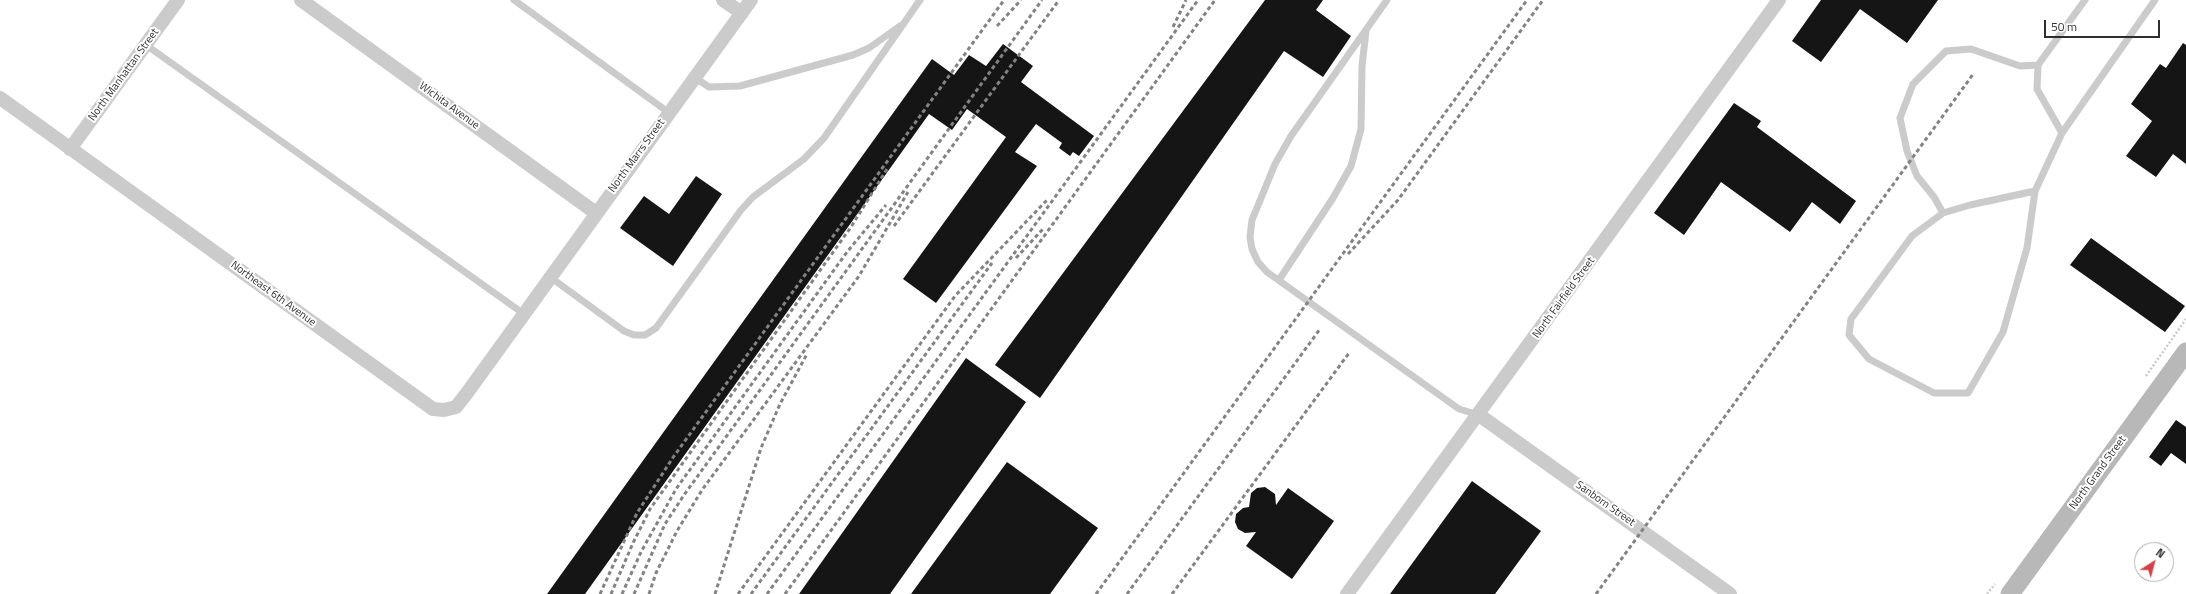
<!DOCTYPE html>
<html>
<head>
<meta charset="utf-8">
<style>
	body { margin:0 }
	#map { position:relative; width:2186px; height:594px; overflow:hidden; background:#fff; font-family:"Titillium Web",sans-serif }
	canvas { display:block }
	.north { position:absolute; left:2134px; top:542px; width:40px; height:40px; box-sizing:border-box; background:#fff; border:1px solid #ababab; border-radius:50%; rotate:36deg; font-size:11px; font-weight:700; line-height:16px; text-align:center; color:#2e2e2e }
	.north::after { content:''; display:block; margin:auto; width:14px; height:18px; background:#d44048; clip-path:polygon(50% 0,100% 100%,50% 72%,0 100%) }
	.scale { position:absolute; left:2044px; top:20px; width:116px; height:18px; box-sizing:border-box; border:2px solid #2e2e2e; border-top:0; padding-left:5px; font-size:12px; line-height:14px; white-space:nowrap; color:#2e2e2e; -webkit-text-stroke:3px #fff; paint-order:stroke }
</style>
</head>
<body>
<div id="map">
<canvas width="2186" height="594"></canvas>
<div class="north">N</div>
<div class="scale">50 m</div>
</div>
<script>
const ctx = document.querySelector('canvas').getContext('2d');
ctx.lineJoin = 'round';
function fillPath(path, color) { ctx.fillStyle = color; ctx.fill(path, 'evenodd'); }
const poly = rows => new Path2D(rows.map(r => 'M' + r).join(''));
function stroke(path, color, width, dash) { ctx.strokeStyle = color; ctx.lineWidth = width; ctx.lineCap = dash ? 'butt' : 'round'; ctx.setLineDash(dash || []); ctx.stroke(path); }
function label(font, color, halo, rows, align = 'center') {
  ctx.font = font + ' "Titillium Web",sans-serif'; ctx.lineWidth = 4; ctx.setLineDash([]); ctx.textBaseline = 'middle'; ctx.strokeStyle = halo; ctx.fillStyle = color; for (const [text, x, y, turn = 0] of rows) {
    ctx.save(); ctx.translate(x, y); ctx.rotate((+turn || 0) * Math.PI / 180); ctx.textAlign = isNaN(turn) ? turn : align; if (halo) ctx.strokeText(text, 0, 0); ctx.fillText(text, 0, 0); ctx.restore();
  }
}
const building = poly([
	[1265,0,1323,0,1316,10,1351,36,1323,77,1284,51,1040,398,995,365],
	[1821,0,1938,0,1907,43,1860,9,1821,62,1792,41],
	[2183,43,2186,45,2186,164,2173,154,2156,177,2126,156,2152,121,2131,104,2160,64,2166,68],
	[1003,44,1033,66,1021,82,1094,136,1079,156,1073,152,1070,156,1059,148,1062,143,1036,124,1015,152,1037,166,936,303,903,279,1006,137,967,109,952,130,929,114,585,594,547,594,932,59,954,75,969,55,986,66],
	[1734,103,1761,121,1757,127,1856,201,1840,224,1812,202,1790,232,1721,182,1684,235,1654,213],
	[696,176,722,194,673,266,620,228,644,196,669,214],
	[2091,238,2185,306,2165,332,2070,265],
	[966,358,1026,402,890,594,799,594],
	[2176,420,2186,427,2186,464,2171,453,2161,466,2149,457],
	[1007,462,1098,528,1050,594,911,594],
	[1472,481,1541,531,1495,594,1390,594],
	[1265,487,1275,494,1276,505,1288,488,1334,521,1292,579,1246,546,1256,532,1245,533,1238,529,1235,522,1236,514,1243,508,1249,507,1251,493,1257,488]
]);
const path = poly([
	[2146,376,2186,319],
	[1987,594,1995,584]
]);
const service = poly([
	[514,0,668,112],
	[1387,0,1291,136,1275,164,1252,220,1250,237,1252,249,1258,262,1267,272,1459,409,1479,415],
	[146,45,524,314],
	[694,77,709,87,740,86,853,55,869,48,900,26],
	[2062,133,2037,89,2038,65,2085,0],
	[2035,191,1970,205,1943,213,1912,236,1851,319,1849,335,1869,359,1934,393,1968,393,2003,332,2027,248,2035,191,2062,133,2155,0],
	[1943,213,1934,197,1917,176,1907,151,1900,118,1913,84,1946,51,1971,49,2020,66,2038,65],
	[550,277,624,331,634,335,645,335,656,328,741,210,753,197,804,159,824,138,920,0],
	[1279,280,1333,198,1351,166,1361,129,1362,66,1366,31]
]);
const minor = poly([
	[301,0,596,213],
	[723,0,742,13],
	[0,98,433,409,444,410,456,407,467,393,751,0],
	[70,149,178,0],
	[1479,415,1730,594],
	[1347,594,1779,0]
]);
const secondary = poly([
	[2010,594,2186,352]
]);
const rail = poly([
	[997,26,1021,0],
	[1173,27,1186,0],
	[894,226,1059,0],
	[1348,254,1398,200,1543,0],
	[1016,258,1043,229],
	[600,594,637,513,674,456,1004,0],
	[611,594,633,543,650,509,851,227,887,169],
	[622,594,641,552,676,489,847,252,886,205],
	[634,594,665,524,684,495,1042,0],
	[649,594,656,573,677,531,702,490,859,276,908,192],
	[715,594,761,448,780,404,807,354],
	[738,594,955,296,1047,200],
	[751,594,992,263],
	[767,594,1198,0],
	[785,594,1215,0],
	[1096,594,1527,0],
	[1127,594,1320,329],
	[1172,594,1349,353],
	[1596,594,1974,73]
]);
const streetNames = [
	["North Manhattan Street",124,75,-54],
	["Wichita Avenue",449,106,36],
	["North Marrs Street",637,156,-54],
	["Northeast 6th Avenue",273,294,36],
	["North Fairfield Street",1564,298,-54],
	["North Grand Street",2098,473,-54],
	["Sanborn Street",1605,504,35]
];
fillPath(building, '#151515');
stroke(path, '#cbcbcb', 2.5, [2, 2]);
stroke(service, '#cbcbcb', 7);
stroke(minor, '#cbcbcb', 14);
stroke(secondary, '#b8b8b8', 19);
stroke(rail, '#838383', 3, [4, 3]);
label('11px', '#2e2e2e', '#fff', streetNames);
</script>
</body>
</html>
